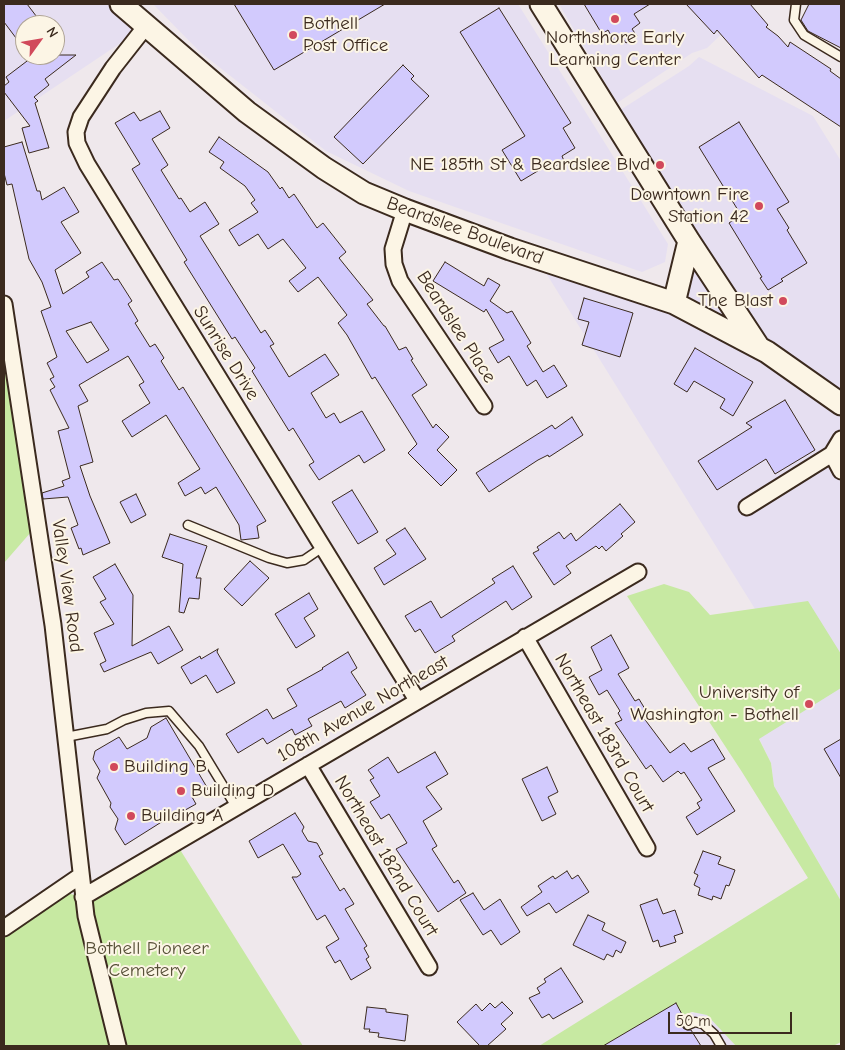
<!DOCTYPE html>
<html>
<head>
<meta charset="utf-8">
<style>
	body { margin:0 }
	#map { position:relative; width:845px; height:1050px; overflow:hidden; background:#efe8ec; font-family:"Comic Neue",sans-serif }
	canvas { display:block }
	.frame { position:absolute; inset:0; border:5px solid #3b2a1e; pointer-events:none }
	.north { position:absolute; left:15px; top:15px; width:50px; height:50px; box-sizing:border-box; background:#fcf5e5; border:1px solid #afa495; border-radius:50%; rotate:58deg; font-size:14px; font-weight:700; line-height:20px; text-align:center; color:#3b2a1e }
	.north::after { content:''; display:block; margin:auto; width:18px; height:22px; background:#d1495b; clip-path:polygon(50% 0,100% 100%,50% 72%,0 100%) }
	.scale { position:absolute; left:668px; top:1012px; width:124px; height:22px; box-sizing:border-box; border:2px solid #3b2a1e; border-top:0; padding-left:6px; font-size:15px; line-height:18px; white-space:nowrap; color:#3b2a1e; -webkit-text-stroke:4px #fcf5e5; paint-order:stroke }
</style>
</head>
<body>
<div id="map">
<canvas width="845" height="1050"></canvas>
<div class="frame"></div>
<div class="north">N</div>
<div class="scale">50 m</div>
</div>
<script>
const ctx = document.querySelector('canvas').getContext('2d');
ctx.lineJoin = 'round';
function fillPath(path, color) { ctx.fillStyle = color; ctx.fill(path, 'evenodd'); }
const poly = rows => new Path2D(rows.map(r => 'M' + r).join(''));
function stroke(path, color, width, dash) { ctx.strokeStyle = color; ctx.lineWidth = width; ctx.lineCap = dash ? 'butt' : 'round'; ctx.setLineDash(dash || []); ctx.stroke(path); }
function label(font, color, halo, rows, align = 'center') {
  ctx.font = font + ' "Comic Neue",sans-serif'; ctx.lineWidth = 4; ctx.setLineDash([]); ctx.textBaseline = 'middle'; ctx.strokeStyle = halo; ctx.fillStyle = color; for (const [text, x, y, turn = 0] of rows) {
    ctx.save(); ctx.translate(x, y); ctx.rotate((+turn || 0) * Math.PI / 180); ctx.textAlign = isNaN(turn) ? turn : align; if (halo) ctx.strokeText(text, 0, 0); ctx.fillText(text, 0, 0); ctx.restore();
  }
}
const built = poly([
	[4,4,121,4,146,26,4,121],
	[25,25,55,25,55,55,25,55],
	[153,4,518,4,668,244,665,262,642,272,409,191,326,151,200,52],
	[559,4,753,4,707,48,692,53,617,103],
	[699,57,813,116,841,161,841,901,774,786,771,763,759,738,793,670,536,257,674,303,689,241,611,116,689,66],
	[676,1003,683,1015,698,1012,704,1013,711,1018,736,1046,603,1046]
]);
const green = poly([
	[4,350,38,524,4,563],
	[664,584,689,592,710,615,808,601,841,654,841,688,759,739,771,763,774,786,841,901,841,1042,833,1046,736,1046,707,1015,692,1012,683,1015,676,1004,603,1046,539,1046,808,878,742,772,627,596],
	[179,848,303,1046,6,1046,4,1042,4,928,58,891,83,897,132,867,142,873]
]);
const building = poly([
	[4,4,27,4,43,25,25,25,25,50,4,22,4,4],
	[234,4,385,4,274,70,234,4],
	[584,4,650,4,634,14,640,23,632,29,637,36,626,43,621,36,614,41,608,30,602,34,584,4],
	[686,4,750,4,768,25,766,27,778,36,788,47,790,42,831,69,830,71,841,79,841,127,762,75,759,78,717,30,714,34,686,4],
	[809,4,841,4,841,48,808,31,801,20,809,4],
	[499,8,571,123,563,128,575,148,562,156,564,161,549,170,546,166,521,181,502,150,525,136,460,32,499,8],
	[35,55,76,55,45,79,49,85,34,97,38,101,35,103,49,148,47,148,29,153,22,128,30,126,4,92,4,86,9,82,6,77,35,55],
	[403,65,414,76,411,79,429,96,363,164,334,137,403,65],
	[160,111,170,128,152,139,168,165,161,170,179,199,181,198,190,212,205,202,219,224,200,236,261,333,265,330,274,344,270,346,289,377,325,354,339,375,311,393,326,418,334,413,340,423,362,411,385,450,364,463,359,455,319,480,309,465,314,462,293,428,289,431,252,371,255,368,235,337,232,339,184,262,187,260,132,169,140,164,115,123,134,112,140,121,160,111],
	[739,122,789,202,777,209,789,228,787,230,807,263,781,279,783,281,768,290,760,278,762,277,729,223,741,215,699,147,739,122],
	[219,137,268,172,280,189,282,187,289,198,294,194,317,228,323,223,346,252,339,258,373,300,367,304,384,326,385,326,399,350,406,347,413,359,411,360,427,385,412,395,433,428,436,424,449,437,437,450,457,470,441,486,408,453,417,444,375,377,372,379,347,335,338,323,347,315,318,277,298,292,289,281,306,268,283,239,268,249,258,234,239,246,229,230,258,212,251,203,255,200,245,186,220,168,224,162,209,152,219,137],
	[22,142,37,191,40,191,42,200,64,187,79,212,61,222,81,253,55,270,63,294,89,277,86,272,102,262,114,280,118,279,132,301,128,304,138,321,135,323,150,347,155,344,164,358,161,361,179,390,183,387,266,521,257,526,259,538,241,540,239,525,216,487,205,494,201,487,185,496,178,483,200,469,166,415,132,437,122,421,150,403,139,385,144,382,128,356,79,385,88,401,78,406,93,462,80,466,90,496,110,543,83,555,81,548,79,549,71,528,78,525,68,497,43,499,42,493,64,486,62,481,70,478,58,431,69,428,50,390,55,387,50,379,54,377,47,363,57,357,41,311,51,307,42,282,29,259,12,184,7,185,4,173,4,147,22,142],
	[91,322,109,350,87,363,66,331,91,322],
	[445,262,484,286,488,278,500,285,490,301,507,313,512,311,531,343,527,346,543,372,554,365,567,386,547,398,536,380,527,386,509,356,498,363,489,348,504,340,486,309,484,312,433,281,445,262],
	[584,298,633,313,620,357,582,345,589,322,578,319,584,298],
	[695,348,753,382,733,416,720,408,725,399,694,381,687,392,674,384,695,348],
	[785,400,815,450,775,474,766,459,717,490,698,461,752,427,746,423,785,400],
	[572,417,583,435,549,457,548,455,538,460,489,492,476,473,552,425,555,429,572,417],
	[352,490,378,532,358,544,332,502,352,490],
	[136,494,146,515,131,523,120,502,136,494],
	[620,504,635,522,621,534,623,536,606,551,602,546,599,549,596,546,566,566,571,573,554,585,533,553,539,550,537,547,559,532,564,539,571,533,576,541,620,504],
	[405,528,426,559,384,585,374,568,396,554,386,540,405,528],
	[170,534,207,546,196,578,201,578,199,599,189,598,184,613,179,612,183,564,162,557,170,534],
	[250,561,269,578,242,606,224,589,250,561],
	[115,564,133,595,132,646,169,626,183,650,158,664,151,652,104,672,100,664,106,661,94,633,114,624,100,602,106,599,93,577,115,564],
	[513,566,532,597,512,610,506,601,452,636,455,641,435,653,420,629,415,632,405,616,431,601,441,618,495,583,492,579,513,566],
	[309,593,318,609,304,618,315,636,296,648,275,614,309,593],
	[611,635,629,668,618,674,635,701,639,699,648,714,643,717,670,753,684,743,691,752,713,739,725,759,708,768,735,811,697,835,686,817,700,808,697,803,702,800,684,772,681,774,678,771,663,782,651,765,646,769,615,723,622,720,618,713,620,711,607,690,599,695,589,677,602,670,591,647,611,635],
	[218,649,217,652,235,683,217,693,206,675,191,684,181,667,200,656,201,659,218,649],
	[348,652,357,668,351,672,366,695,345,708,341,701,308,719,312,726,295,735,292,729,267,744,263,738,238,753,226,734,267,709,273,719,297,706,287,689,323,669,322,668,348,652],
	[166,718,208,789,192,797,196,804,171,818,171,816,125,845,115,829,118,819,110,807,111,803,97,778,100,771,93,759,95,751,119,737,127,749,147,738,151,727,166,718],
	[841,739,841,778,824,749,841,739],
	[435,752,448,774,426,787,442,809,423,821,437,846,432,849,454,883,458,880,466,893,438,912,396,849,407,843,389,814,381,819,370,802,380,796,370,780,374,778,368,770,388,757,398,773,435,752],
	[547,767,558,792,548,797,556,814,542,821,522,779,547,767],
	[295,813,304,827,302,831,308,841,317,843,323,854,319,856,340,891,344,888,354,904,345,909,367,946,364,948,369,957,366,959,371,968,351,980,340,960,335,963,326,947,339,939,325,915,317,920,292,877,297,877,301,874,283,844,258,858,249,841,295,813],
	[703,851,721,857,718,864,735,870,729,886,726,885,721,899,713,896,712,900,698,895,700,888,694,885,698,875,694,873,703,851],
	[567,871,572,879,578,875,589,892,556,913,549,903,527,916,521,907,542,892,538,886,553,876,555,879,567,871],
	[473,893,484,910,500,899,520,932,501,945,491,930,483,935,460,900,473,893],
	[657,899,663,914,675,910,683,933,674,936,676,942,660,947,658,940,653,942,640,905,657,899],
	[588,915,605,923,602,930,626,942,621,953,616,950,613,957,607,954,604,960,573,945,588,915],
	[561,968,583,1002,553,1019,549,1014,542,1018,529,998,540,993,537,988,546,982,544,979,561,968],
	[502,1002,513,1013,501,1024,506,1029,487,1046,480,1046,457,1022,476,1004,482,1011,490,1003,495,1008,502,1002],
	[676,1003,685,1020,683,1024,683,1028,687,1030,691,1030,701,1046,603,1046,676,1003],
	[367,1007,386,1009,386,1012,408,1015,405,1041,378,1037,379,1033,369,1032,370,1029,364,1029,367,1007]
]);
const lane = poly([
	[796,4,794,20,804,35,841,57],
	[188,525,269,558,287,563,304,560,323,547],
	[66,737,107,729,124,720,146,713,169,711,199,746,236,807],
	[688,1025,695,1022,703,1024,714,1034,721,1046]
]);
const street = poly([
	[146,26,113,68,81,117,76,132,77,143,87,164,417,700],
	[405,210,393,249,394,264,400,281,484,406],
	[4,304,53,625,86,916,118,1046],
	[832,454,841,471],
	[747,507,832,454,841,439],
	[525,637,647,848],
	[308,765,429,967],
	[83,897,638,572],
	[4,928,80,876]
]);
const secondary = poly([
	[121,4,247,112,324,168,364,193,405,210,510,249,674,303,767,352,841,404],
	[541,4,689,241,758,346],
	[674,303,689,241]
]);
const markers = [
	[615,19,5,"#d1495b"],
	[293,35,5,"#d1495b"],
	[660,165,5,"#d1495b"],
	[759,206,5,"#d1495b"],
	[783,301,5,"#d1495b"],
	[809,704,5,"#d1495b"],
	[114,767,5,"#d1495b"],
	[181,791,5,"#d1495b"],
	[131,816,5,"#d1495b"]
];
const poiNames = [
	["Bothell",303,24],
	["Post Office",303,46],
	["Northshore Early",615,38,"center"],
	["Learning Center",615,60,"center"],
	["NE 185th St & Beardslee Blvd",650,165,"right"],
	["Downtown Fire",749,195,"right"],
	["Station 42",749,217,"right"],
	["The Blast",773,301,"right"],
	["University of",799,693,"right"],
	["Washington - Bothell",799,715,"right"],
	["Building B",124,767],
	["Building D",191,791],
	["Building A",141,816]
];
const streetNames = [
	["Beardslee Boulevard",465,231,20],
	["Beardslee Place",456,327,57],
	["Sunrise Drive",226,353,58],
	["Valley View Road",67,586,82],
	["108th Avenue Northeast",363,709,-30],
	["Northeast 183rd Court",604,733,60],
	["Northeast 182nd Court",386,856,59]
];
const parkNames = [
	["Bothell Pioneer",147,949],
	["Cemetery",147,971]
];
fillPath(built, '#e6dff1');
fillPath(green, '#c7e9a2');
fillPath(building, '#d2cafd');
stroke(building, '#3b2a1e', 1);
stroke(lane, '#3b2a1e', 11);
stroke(street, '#3b2a1e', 19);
stroke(secondary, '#3b2a1e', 25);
stroke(lane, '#fcf5e5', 8);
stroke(street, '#fcf5e5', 15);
stroke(secondary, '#fcf5e5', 21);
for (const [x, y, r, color] of markers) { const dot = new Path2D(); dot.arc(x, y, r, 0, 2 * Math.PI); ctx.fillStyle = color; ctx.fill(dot); stroke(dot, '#fcf5e5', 2); }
label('19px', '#3b2a1e', '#fcf5e5', poiNames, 'left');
label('19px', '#3b2a1e', '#fcf5e5', streetNames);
label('19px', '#575038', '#fcf5e5', parkNames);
</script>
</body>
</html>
